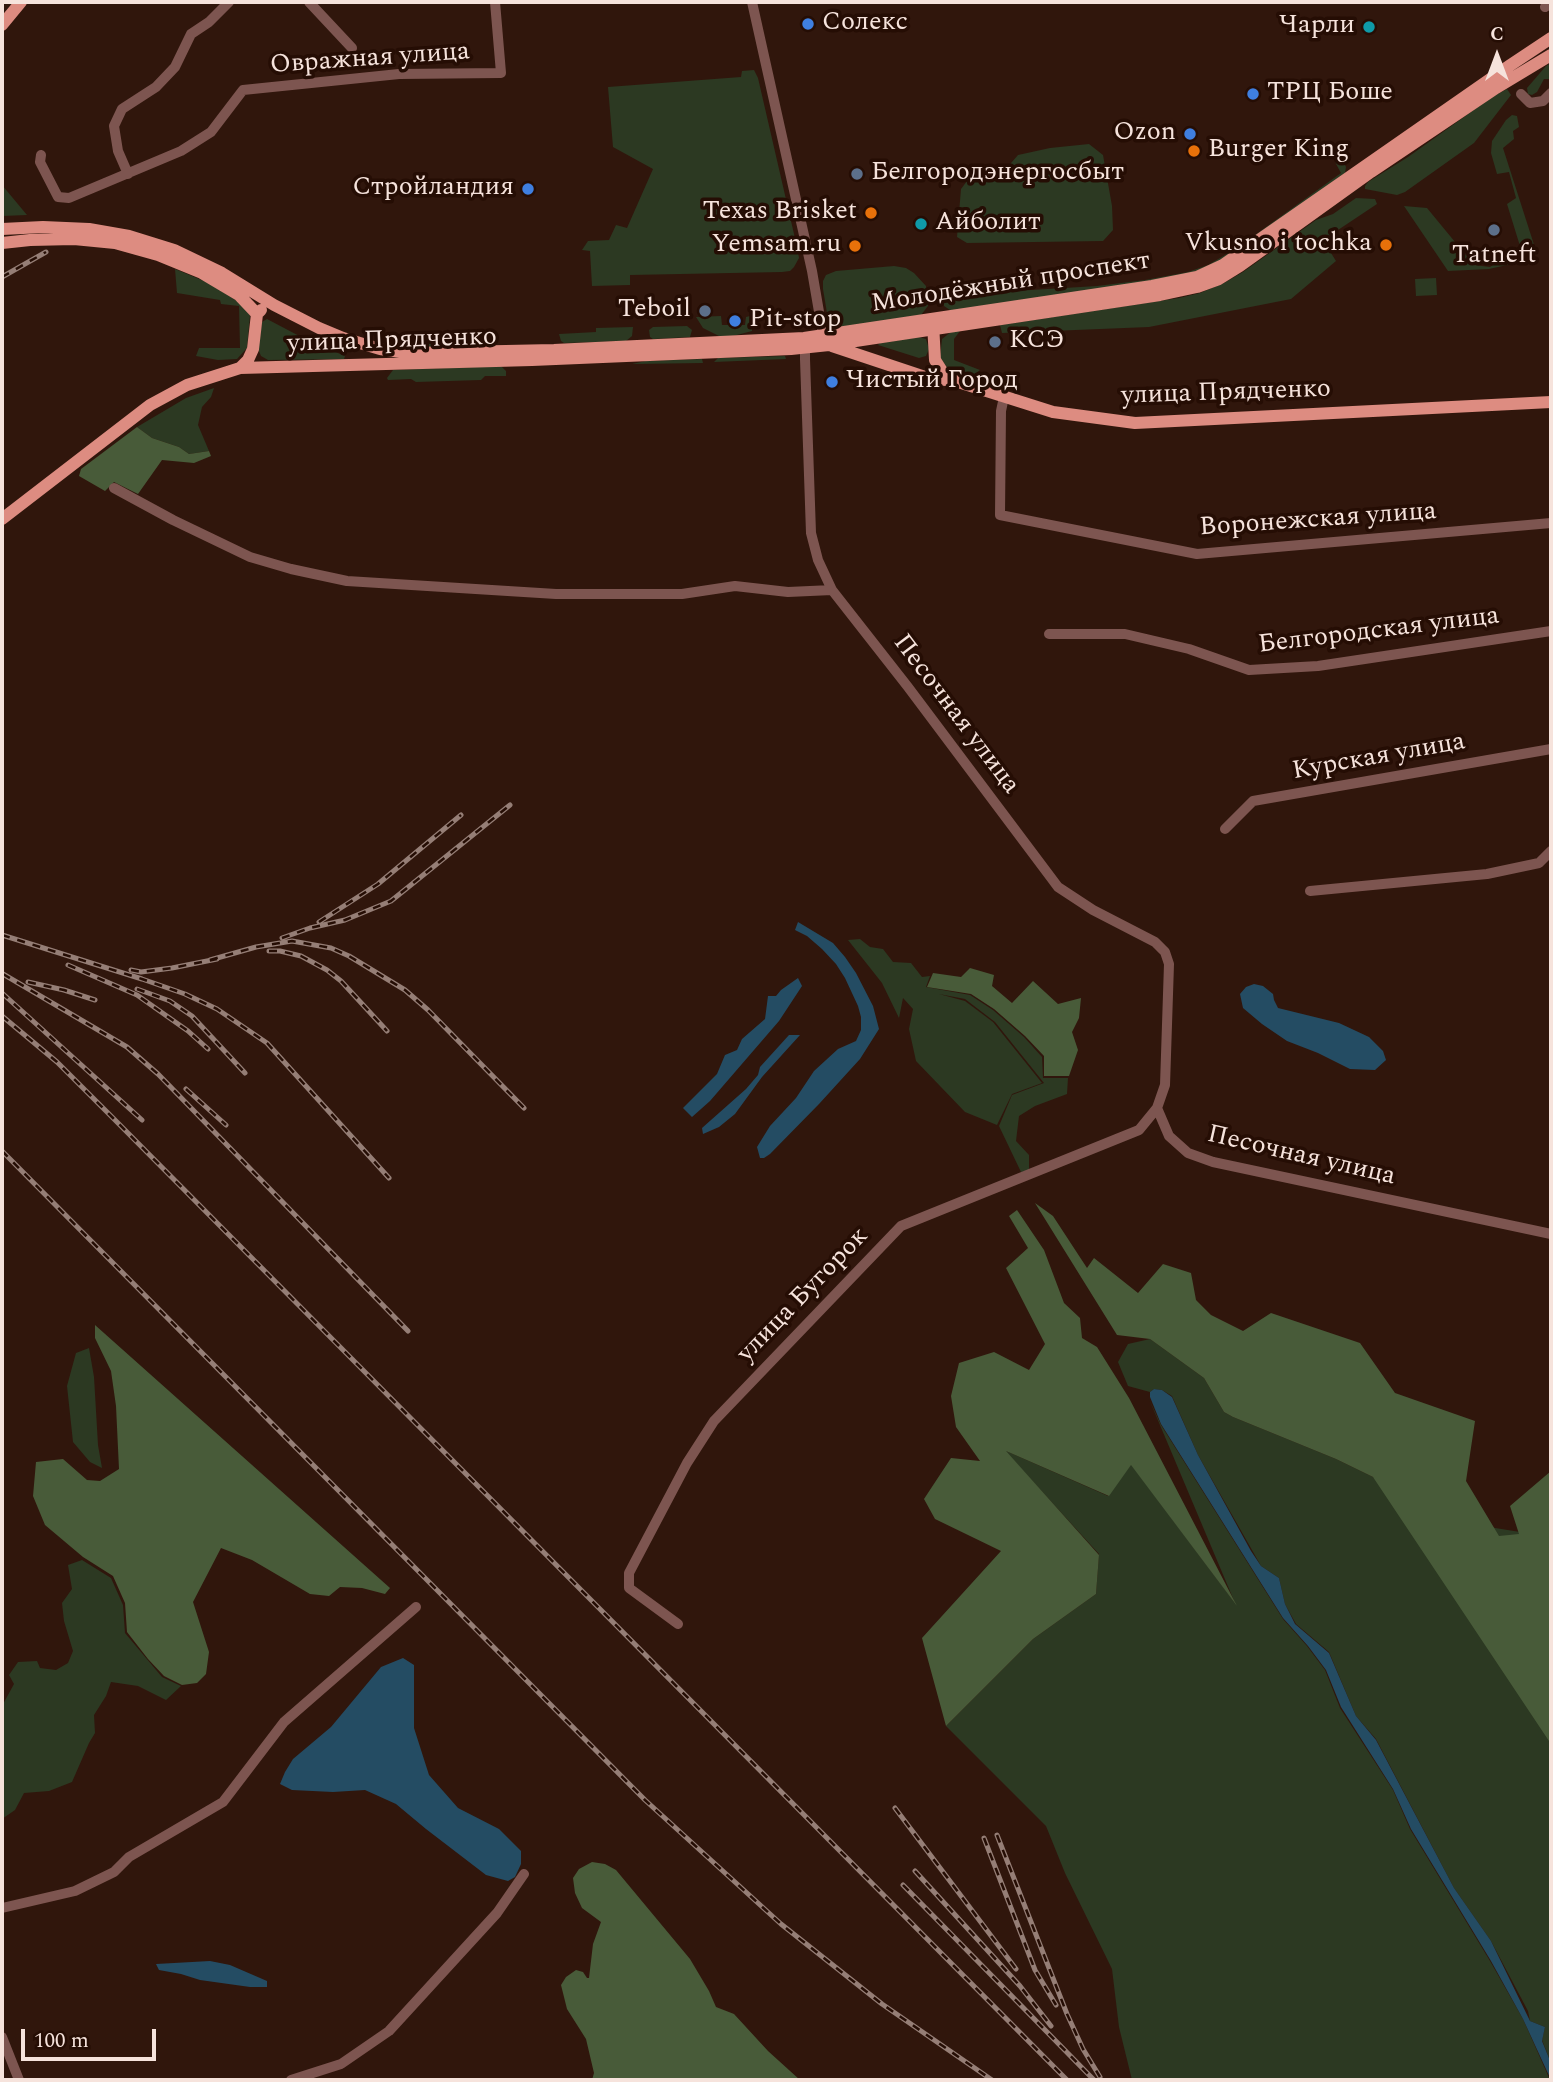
<!DOCTYPE html>
<html>
<head>
<meta charset="utf-8">
<style>
	body { margin:0 }
	#map { position:relative; width:1553px; height:2082px; overflow:hidden; background:#30160c; font-family:Spectral,serif }
	canvas { display:block }
	.frame { position:absolute; inset:0; border:4px solid #f6e3dc; pointer-events:none }
	.north { position:absolute; left:1462px; top:21px; width:70px; height:70px; -webkit-text-stroke:5px #250d04; paint-order:stroke; rotate:0deg; font-size:19px; font-weight:700; line-height:28px; text-align:center; color:#f6e3dc }
	.north::after { content:''; display:block; margin:auto; width:24px; height:32px; background:#f6e3dc; clip-path:polygon(50% 0,100% 100%,50% 72%,0 100%) }
	.scale { position:absolute; left:21px; top:2029px; width:135px; height:32px; box-sizing:border-box; border:4px solid #f6e3dc; border-top:0; padding-left:9px; font-size:21px; line-height:24px; white-space:nowrap; color:#f6e3dc; -webkit-text-stroke:5px #250d04; paint-order:stroke }
</style>
</head>
<body>
<div id="map">
<canvas width="1553" height="2082"></canvas>
<div class="frame"></div>
<div class="north">С</div>
<div class="scale">100 m</div>
</div>
<script>
const ctx = document.querySelector('canvas').getContext('2d');
ctx.lineJoin = 'round';
function fillPath(path, color) { ctx.fillStyle = color; ctx.fill(path, 'evenodd'); }
const poly = rows => new Path2D(rows.map(r => 'M' + r).join(''));
function stroke(path, color, width, dash) { ctx.strokeStyle = color; ctx.lineWidth = width; ctx.lineCap = dash ? 'butt' : 'round'; ctx.setLineDash(dash || []); ctx.stroke(path); }
function label(font, color, halo, rows, align = 'center') {
  ctx.font = font + ' Spectral,serif'; ctx.lineWidth = 7; ctx.setLineDash([]); ctx.textBaseline = 'middle'; ctx.strokeStyle = halo; ctx.fillStyle = color; for (const [text, x, y, turn = 0] of rows) {
    ctx.save(); ctx.translate(x, y); ctx.rotate((+turn || 0) * Math.PI / 180); ctx.textAlign = isNaN(turn) ? turn : align; if (halo) ctx.strokeText(text, 0, 0); ctx.fillText(text, 0, 0); ctx.restore();
  }
}
const green = poly([
	[1551,63,1551,79,1544,79,1537,92,1532,95,1528,94,1527,88,1546,66],
	[754,70,758,78,797,247,799,258,794,267,790,271,782,272,630,275,630,285,592,286,590,251,582,250,588,241,609,240,616,225,627,228,653,169,613,147,608,87,741,77,742,71],
	[1507,89,1511,95,1474,143,1405,192,1397,195,1365,189,1365,186,1368,182,1408,157,1492,97],
	[1512,115,1517,116,1519,127,1513,131,1514,139,1503,148,1537,254,1507,265,1489,269,1448,271,1404,206,1427,208,1474,265,1490,267,1520,246,1507,204,1516,198,1509,172,1497,174,1491,153,1492,141,1506,120],
	[1089,144,1103,155,1112,206,1113,230,1103,241,967,243,957,237,961,189,970,177,985,179,1005,170,1018,155,1050,148],
	[1338,156,1341,157,1346,167,1345,173,1228,258,1184,276,958,310,950,310,944,306,943,297,948,295,1097,286,1145,280,1188,272,1208,265,1237,248,1341,173,1335,162,1335,159],
	[2,185,27,215,2,216],
	[1356,198,1375,199,1377,204,1323,240,1336,261,1291,299,1149,327,1002,333,1000,325,1179,298,1200,293,1224,283,1243,272,1316,220,1333,214],
	[894,266,906,268,914,273,926,286,928,306,921,315,844,327,837,326,831,321,827,313,823,289,823,281,826,275,836,271],
	[175,269,209,283,240,303,250,315,247,348,237,359,218,360,196,356,199,348,240,348,239,306,221,304,220,300,177,293],
	[1436,278,1437,295,1416,296,1415,279],
	[721,316,722,325,745,325,746,317,750,316,749,325,752,327,752,331,733,336,719,336,703,328,696,317],
	[267,319,305,339,345,356,344,359,268,360,261,356,258,349,262,322],
	[687,326,692,330,690,337,653,339,650,337,649,330,653,327],
	[633,327,632,336,626,341,564,343,561,341,559,334,596,332,596,328],
	[952,331,960,331,954,339,954,360,980,370,973,376,947,367,940,358,942,339],
	[919,337,926,339,929,349,926,356,919,358,878,345,880,343],
	[469,341,471,348,420,348,418,342],
	[785,356,786,359,714,362,718,358],
	[702,359,703,363,632,364,646,361],
	[501,366,506,371,506,376,485,376,481,380,416,382,411,379,388,380,387,378,393,370],
	[214,388,211,397,202,407,198,425,209,451,189,454,179,447,152,438,137,427,186,398],
	[860,939,870,947,883,949,893,962,911,963,922,977,930,976,926,987,970,995,993,1010,1024,1037,1042,1057,1043,1078,1068,1078,1067,1094,1035,1106,1019,1116,1016,1141,1029,1155,1029,1171,1021,1172,999,1126,1012,1095,1044,1083,995,1022,965,999,939,994,965,1001,993,1022,1042,1083,1012,1094,997,1125,965,1112,916,1061,909,1029,914,1004,913,1009,903,998,899,1018,882,983,848,940],
	[1150,1339,1204,1378,1224,1412,1233,1417,1336,1459,1373,1477,1483,1526,1551,1537,1551,2063,1542,2040,1545,2027,1530,2021,1528,2011,1491,1941,1454,1888,1376,1739,1356,1716,1329,1652,1296,1624,1285,1604,1279,1578,1261,1566,1252,1550,1198,1455,1172,1396,1162,1390,1154,1389,1150,1392,1128,1386,1118,1362,1128,1344],
	[89,1348,94,1377,98,1445,102,1468,90,1462,73,1442,67,1386,76,1353],
	[1149,1399,1161,1425,1283,1619,1307,1646,1325,1670,1340,1708,1393,1790,1410,1829,1490,1961,1523,2019,1550,2080,1132,2080,1119,2027,1112,1969,1065,1873,1046,1826,946,1726,1033,1639,1096,1594,1099,1554,1004,1450,1108,1496,1131,1464,1235,1603],
	[82,1560,111,1578,123,1605,125,1633,162,1677,181,1686,166,1700,138,1686,111,1682,106,1696,94,1715,95,1733,89,1743,72,1782,49,1791,24,1793,15,1810,2,1819,2,1706,14,1684,9,1675,18,1662,37,1661,40,1668,56,1670,68,1663,73,1651,64,1621,62,1603,72,1589,68,1565]
]);
const forest = poly([
	[137,427,152,438,179,447,189,454,209,451,211,456,194,463,162,460,138,494,114,482,105,491,79,476,81,469],
	[970,968,994,975,992,986,1012,1003,1033,981,1058,1004,1081,998,1079,1018,1072,1032,1078,1050,1069,1076,1044,1076,1044,1056,1025,1036,994,1009,971,994,927,987,933,973,961,977],
	[1035,1203,1053,1216,1087,1268,1094,1258,1138,1293,1163,1264,1191,1273,1196,1300,1211,1315,1243,1331,1271,1313,1360,1343,1395,1393,1475,1421,1466,1481,1499,1536,1519,1534,1510,1506,1551,1471,1551,1744,1373,1477,1336,1459,1233,1417,1224,1412,1204,1378,1150,1339,1117,1335],
	[1017,1210,1044,1250,1064,1303,1080,1318,1082,1338,1097,1347,1129,1398,1237,1606,1131,1465,1109,1496,1006,1451,1099,1555,1096,1594,1033,1639,946,1726,922,1638,1001,1551,935,1519,924,1499,951,1458,980,1461,956,1427,951,1396,959,1363,994,1352,1029,1370,1045,1344,1006,1268,1028,1248,1009,1216],
	[95,1325,390,1588,385,1594,362,1588,340,1587,329,1596,310,1594,252,1560,221,1548,193,1602,209,1652,206,1674,197,1683,182,1685,164,1676,148,1659,127,1632,125,1603,113,1576,83,1557,45,1525,33,1496,36,1462,63,1459,87,1480,100,1481,119,1469,116,1406,111,1371,95,1338],
	[592,1862,605,1864,616,1870,690,1959,709,1991,716,2007,734,2014,768,2051,800,2080,592,2080,594,2073,586,2039,567,2009,561,1985,566,1977,576,1970,583,1972,587,1978,589,1978,593,1944,601,1922,582,1908,575,1893,573,1878,579,1869]
]);
const water = poly([
	[798,922,833,943,845,957,856,973,873,1006,879,1029,860,1059,819,1104,770,1154,764,1158,760,1158,757,1147,770,1126,796,1098,814,1071,838,1049,856,1041,861,1030,861,1017,858,1006,845,978,836,964,822,949,807,936,795,930],
	[798,978,802,986,779,1021,710,1101,692,1117,683,1108,717,1074,725,1055,737,1050,742,1039,765,1019,768,996,776,996,781,990],
	[1254,984,1263,986,1273,994,1274,1000,1278,1008,1339,1023,1369,1037,1383,1051,1386,1060,1375,1070,1350,1069,1318,1053,1287,1041,1262,1024,1243,1008,1240,994,1246,987],
	[789,1035,800,1035,762,1077,735,1114,719,1127,703,1134,702,1128,746,1089,758,1075,760,1067],
	[1154,1389,1162,1390,1172,1397,1198,1455,1251,1551,1261,1566,1279,1578,1285,1604,1295,1624,1329,1653,1356,1716,1376,1740,1454,1888,1491,1941,1530,2021,1545,2027,1542,2041,1551,2063,1551,2080,1523,2019,1491,1961,1411,1829,1393,1789,1341,1707,1326,1670,1308,1646,1283,1618,1161,1424,1150,1397,1150,1392],
	[403,1658,414,1665,414,1728,429,1775,458,1808,499,1829,521,1851,521,1864,515,1877,508,1881,486,1875,426,1829,396,1804,365,1790,333,1792,292,1790,280,1784,285,1772,293,1759,331,1727,381,1667],
	[210,1961,230,1965,267,1981,267,1987,250,1987,200,1980,181,1974,159,1970,156,1964]
]);
const minor = poly([
	[309,2,352,48],
	[752,2,812,271,823,335,805,347,805,359,811,533,818,560,832,590],
	[1545,7,1551,3],
	[1521,94,1530,103,1543,101,1551,93],
	[41,155,40,162,58,197,69,198,181,151,211,132,243,90,399,74,501,73,495,2],
	[128,174,118,151,114,126,122,109,156,87,175,67,191,34,209,22,229,2],
	[1004,397,1001,411,1000,515,1197,554,1551,523],
	[114,488,173,520,250,557,291,569,347,581,556,594,682,594,735,586,788,592,832,590,908,687,1058,887,1093,910,1155,942,1165,952,1169,964,1165,1085,1157,1108,1139,1130,901,1226,714,1421,687,1463,629,1573,629,1588,678,1624],
	[1049,634,1125,634,1189,649,1249,670,1318,666,1551,631],
	[1225,829,1253,801,1551,749],
	[1310,891,1487,874,1539,863,1551,851],
	[1157,1108,1169,1136,1188,1153,1213,1162,1551,1234],
	[2,1908,75,1891,114,1872,129,1857,223,1802,284,1722,416,1607],
	[2,2037,19,2080],
	[291,2080,341,2064,389,2031,497,1913,524,1874]
]);
const major = poly([
	[2,25,21,2],
	[2,229,43,227,89,229,129,236,174,250,222,273,274,305,319,328,343,338,380,349,409,353,554,350,804,338,1152,286,1197,277,1223,265,1509,66,1551,38],
	[2,243,30,240,74,239,115,243,158,255,202,273,239,295,257,314],
	[933,323,935,360,942,371,955,381],
	[832,346,928,378,955,381,1053,412,1135,423,1551,402],
	[240,368,248,360,253,349,257,314,261,310],
	[2,519,150,405,187,385,240,368,532,360,791,349,829,345,1160,295,1197,287,1219,279,1240,266,1371,172,1496,88,1551,55]
]);
const rail = poly([
	[2,277,46,252],
	[319,922,378,884,461,815],
	[2,935,142,979,185,994,217,1009,267,1043,389,1178],
	[282,938,310,928,345,920,391,901,510,805],
	[269,951,280,951,301,956,327,970,341,981,387,1031],
	[210,960,256,947,292,941,331,948,349,956,405,990,428,1010,524,1108],
	[68,965,137,995,188,1031,208,1049],
	[131,970,141,972,172,968,217,959],
	[3,974,127,1047,158,1074,408,1331],
	[28,982,64,990,95,1000],
	[137,989,170,1001,192,1016,245,1073],
	[2,993,142,1120],
	[2,1016,57,1062,113,1118,1067,2080],
	[186,1089,226,1125],
	[2,1151,645,1800,781,1924,882,2004,992,2080],
	[895,1808,1016,1969],
	[997,1835,1067,2014,1083,2049,1100,2077],
	[984,1838,1035,1970,1056,2005],
	[915,1871,1020,1986,1051,2026],
	[903,1885,1094,2080]
]);
const markers = [
	[808,24,7,"#3f7fe0"],
	[1369,27,7,"#0f9aa8"],
	[1253,94,7,"#3f7fe0"],
	[1190,134,7,"#3f7fe0"],
	[1194,151,7,"#e8710a"],
	[857,174,7,"#5c6f8a"],
	[528,189,7,"#3f7fe0"],
	[871,213,7,"#e8710a"],
	[921,224,7,"#0f9aa8"],
	[1494,230,7,"#5c6f8a"],
	[1386,245,7,"#e8710a"],
	[855,246,7,"#e8710a"],
	[705,311,7,"#5c6f8a"],
	[735,321,7,"#3f7fe0"],
	[995,342,7,"#5c6f8a"],
	[832,382,7,"#3f7fe0"]
];
const poiNames = [
	["Солекс",822,24],
	["Чарли",1355,27,"right"],
	["ТРЦ Боше",1267,94],
	["Ozon",1176,134,"right"],
	["Burger King",1208,151],
	["Белгородэнергосбыт",871,174],
	["Стройландия",514,189,"right"],
	["Texas Brisket",857,213,"right"],
	["Айболит",935,224],
	["Vkusno i tochka",1372,245,"right"],
	["Yemsam.ru",841,246,"right"],
	["Tatneft",1494,257,"center"],
	["Teboil",691,311,"right"],
	["Pit-stop",749,321],
	["КСЭ",1009,342],
	["Чистый Город",846,382]
];
const streetNames = [
	["Овражная улица",370,60,-4],
	["Молодёжный проспект",1011,284,-9],
	["улица Прядченко",392,342,-2],
	["улица Прядченко",1226,394,-2],
	["Воронежская улица",1318,521,-4],
	["Белгородская улица",1379,632,-7],
	["Песочная улица",955,715,53],
	["Курская улица",1379,758,-10],
	["Песочная улица",1301,1157,13],
	["улица Бугорок",804,1296,-46]
];
fillPath(green, '#2c3922');
fillPath(forest, '#485b39');
fillPath(water, '#244c63');
stroke(minor, '#7d5550', 10);
stroke(major, '#dd8c81', 12);
stroke(rail, '#957e76', 5);
stroke(rail, '#250d04', 2.5, [8]);
for (const [x, y, r, color] of markers) { const dot = new Path2D(); dot.arc(x, y, r, 0, 2 * Math.PI); ctx.fillStyle = color; ctx.fill(dot); stroke(dot, '#250d04', 2.5); }
label('26px', '#f6e3dc', '#250d04', poiNames, 'left');
label('26px', '#f6e3dc', '#250d04', streetNames);
</script>
</body>
</html>
